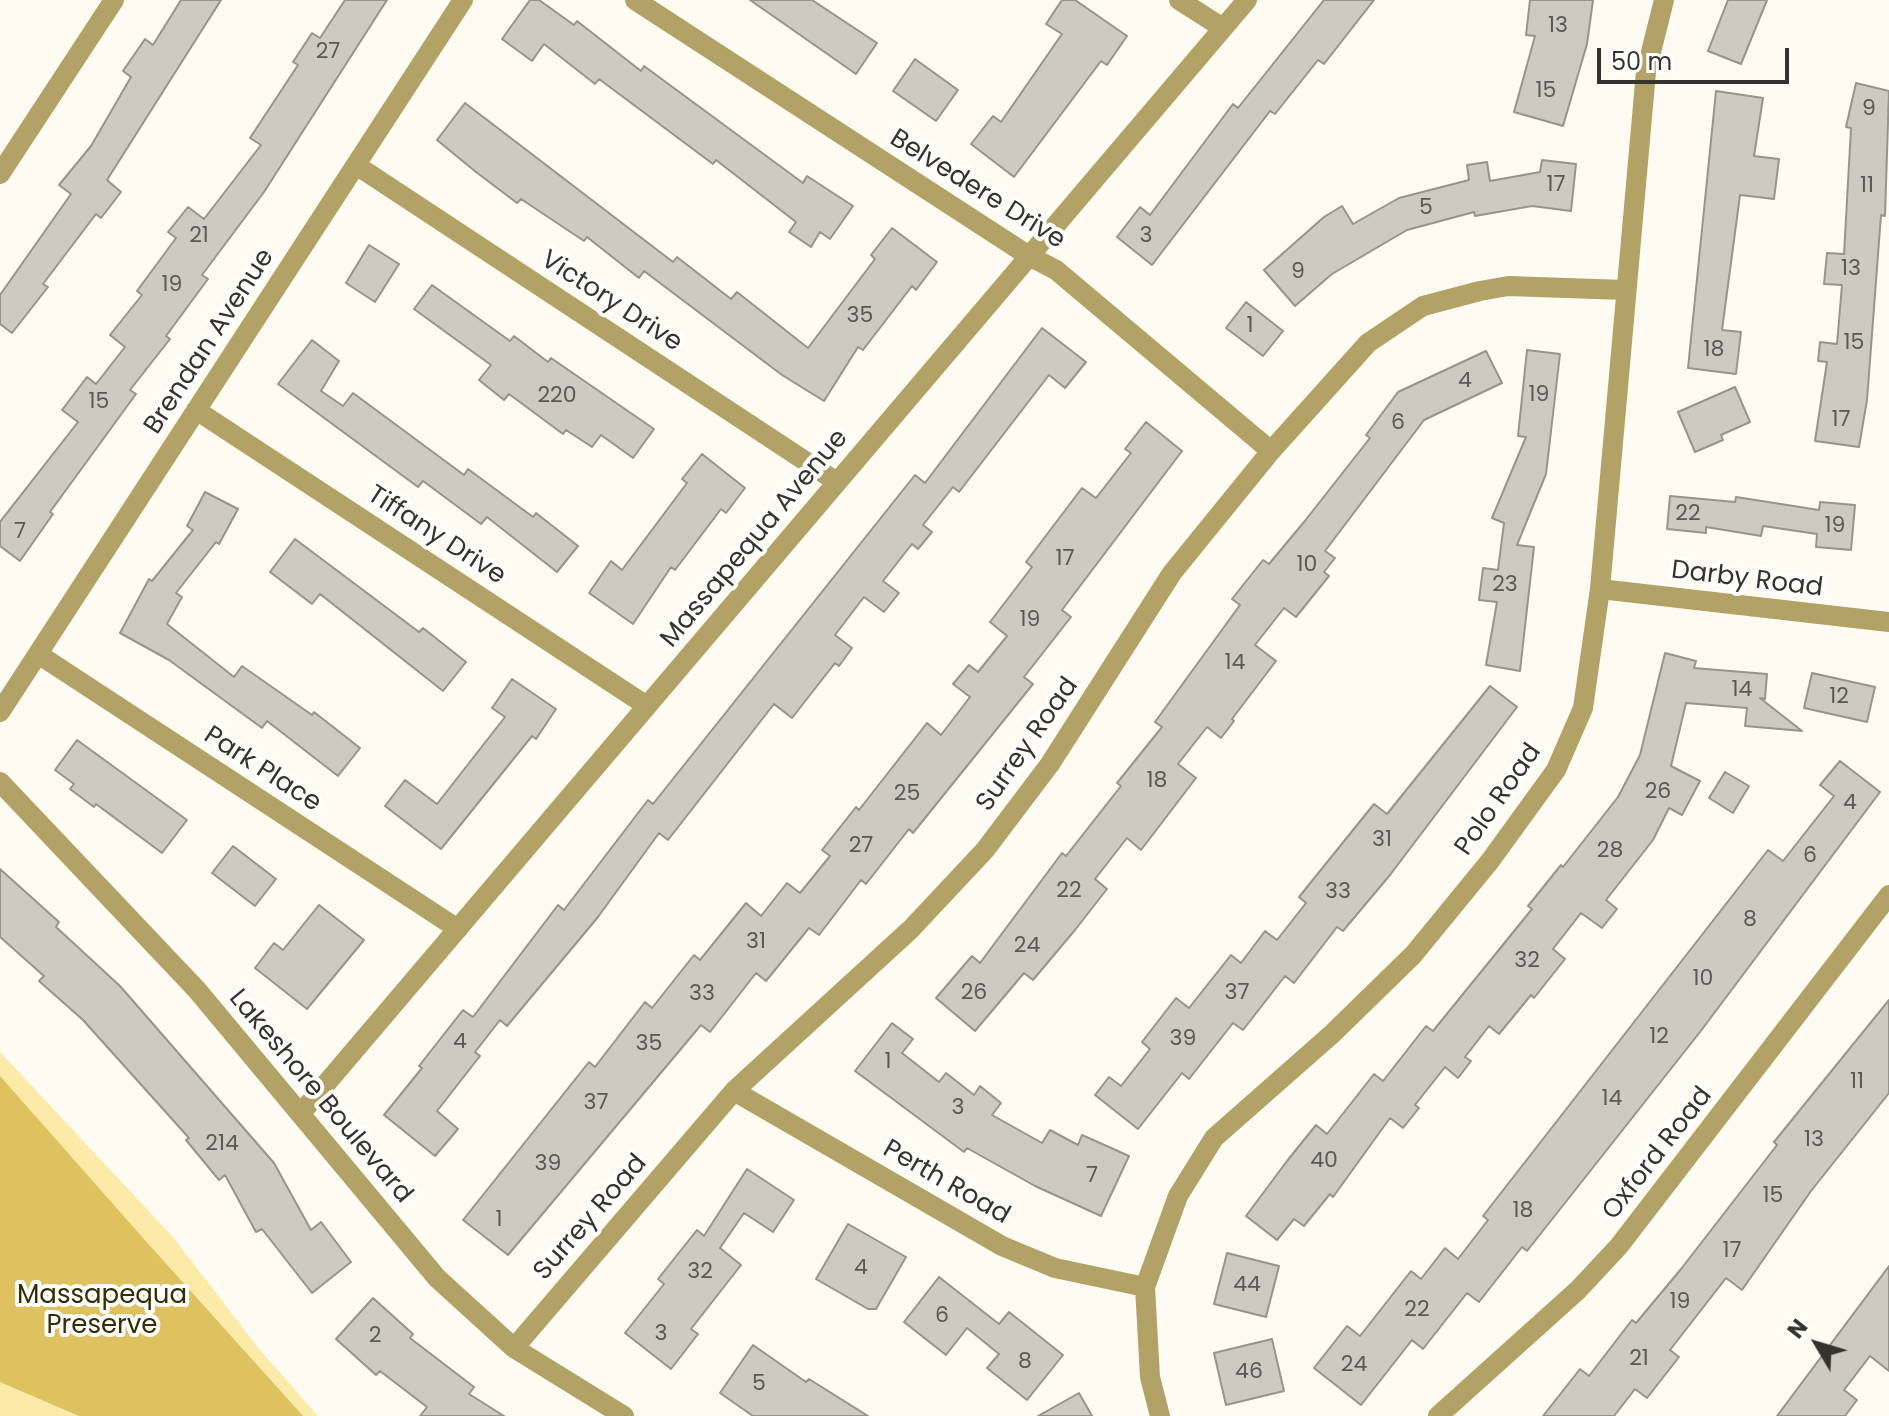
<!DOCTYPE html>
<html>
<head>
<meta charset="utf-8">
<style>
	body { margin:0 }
	#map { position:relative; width:1889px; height:1416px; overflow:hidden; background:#fefcf2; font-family:Poppins,sans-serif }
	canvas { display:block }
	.north { position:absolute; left:1777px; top:1304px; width:80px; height:80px; -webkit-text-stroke:6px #fff; paint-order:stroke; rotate:308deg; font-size:22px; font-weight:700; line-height:32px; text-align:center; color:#343330 }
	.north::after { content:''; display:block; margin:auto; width:28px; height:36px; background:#343330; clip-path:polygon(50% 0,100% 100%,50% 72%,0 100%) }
	.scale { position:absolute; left:1597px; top:48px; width:192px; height:36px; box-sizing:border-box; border:4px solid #343330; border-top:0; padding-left:10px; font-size:24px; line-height:28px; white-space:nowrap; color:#343330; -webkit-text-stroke:6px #fff; paint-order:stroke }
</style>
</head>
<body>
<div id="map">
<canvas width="1889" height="1416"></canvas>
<div class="north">N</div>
<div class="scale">50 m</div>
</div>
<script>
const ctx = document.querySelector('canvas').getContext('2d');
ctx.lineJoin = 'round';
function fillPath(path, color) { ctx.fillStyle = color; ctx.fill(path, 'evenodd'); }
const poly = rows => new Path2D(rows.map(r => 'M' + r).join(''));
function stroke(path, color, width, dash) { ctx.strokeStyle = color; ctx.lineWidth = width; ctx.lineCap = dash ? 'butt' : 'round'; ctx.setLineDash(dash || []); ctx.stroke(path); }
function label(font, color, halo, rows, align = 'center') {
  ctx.font = font + ' Poppins,sans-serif'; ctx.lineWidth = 8; ctx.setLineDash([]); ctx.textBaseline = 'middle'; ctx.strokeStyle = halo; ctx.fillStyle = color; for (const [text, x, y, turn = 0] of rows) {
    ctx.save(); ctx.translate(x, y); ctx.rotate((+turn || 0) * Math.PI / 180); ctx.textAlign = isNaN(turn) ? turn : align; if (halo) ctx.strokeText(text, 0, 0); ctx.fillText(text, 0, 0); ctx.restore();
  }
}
const green = poly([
	[0,1052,172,1236,260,1350,318,1416,0,1416]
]);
const forest = poly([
	[0,1076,143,1238,303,1416,79,1416,0,1382]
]);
const building = poly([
	[181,0,221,0,107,180,121,192,101,218,96,214,43,284,48,287,12,333,0,324,0,295,71,194,59,185,91,146,131,77,123,71,145,39,153,45,181,0],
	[345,0,387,0,264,192,202,275,208,279,166,336,170,339,130,390,136,394,50,512,53,514,20,561,0,546,0,522,78,422,62,410,87,377,96,384,125,347,110,335,142,295,137,291,176,238,168,232,188,207,204,219,261,145,250,138,298,65,293,62,312,33,320,38,345,0],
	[530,0,539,0,574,25,577,21,641,71,644,66,803,183,807,176,853,206,830,239,820,232,811,247,789,232,796,222,716,160,713,164,599,79,595,84,544,44,532,61,502,39,530,0],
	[750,0,812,0,877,43,856,74,750,0],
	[1062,0,1075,0,1127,36,1107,65,1101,61,1014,177,971,144,993,116,1001,122,1062,34,1046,24,1062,0],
	[1324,0,1374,0,1324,64,1318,60,1275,114,1270,111,1152,265,1117,237,1140,207,1150,215,1233,104,1238,108,1324,0],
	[1530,0,1593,0,1587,44,1563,126,1514,112,1535,36,1526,35,1530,0],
	[1728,0,1767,0,1741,64,1708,51,1728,0],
	[915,59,958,90,936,121,893,91,915,59],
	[1856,83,1889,91,1885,216,1881,215,1867,400,1859,447,1815,441,1827,362,1818,361,1820,342,1837,344,1842,285,1824,284,1827,253,1844,254,1851,128,1846,127,1856,83],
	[1716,91,1763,98,1754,156,1779,159,1774,199,1740,195,1722,330,1741,332,1736,374,1688,368,1716,91],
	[465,103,673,262,677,257,731,299,737,292,808,348,875,259,871,255,892,228,937,262,916,290,912,286,863,350,858,347,824,401,782,375,644,271,639,278,587,237,584,241,521,199,517,203,476,172,437,140,465,103],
	[1542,160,1576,164,1571,211,1532,206,1475,216,1474,212,1407,230,1332,274,1295,306,1264,270,1324,217,1342,206,1353,224,1399,198,1469,180,1467,165,1487,162,1490,181,1540,172,1542,160],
	[369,245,399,264,375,302,346,283,369,245],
	[432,285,510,341,514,336,548,362,551,358,654,429,633,458,601,435,592,447,566,430,563,434,509,394,504,400,479,380,491,365,414,309,432,285],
	[1246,302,1283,331,1263,356,1226,328,1246,302],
	[1042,328,1086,362,1065,388,1049,375,959,492,953,487,923,525,932,532,918,549,912,544,883,581,899,593,884,612,864,597,835,635,852,648,839,666,835,663,792,718,774,704,668,840,659,833,598,917,507,1026,500,1020,475,1052,480,1056,437,1111,458,1129,435,1156,384,1115,422,1068,419,1066,463,1010,473,1017,558,905,564,910,648,800,653,804,915,475,925,483,1042,328],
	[312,340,339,361,321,391,343,406,353,393,464,475,468,469,533,517,536,513,578,546,557,572,487,517,481,524,423,481,418,487,278,384,312,340],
	[1527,350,1560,354,1546,474,1517,545,1534,547,1520,671,1486,665,1497,602,1479,600,1483,568,1498,570,1504,523,1492,518,1526,437,1518,436,1527,350],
	[1486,351,1502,383,1424,420,1325,551,1335,558,1324,572,1329,576,1296,617,1284,608,1255,645,1276,661,1232,719,1234,721,1221,738,1207,727,1178,764,1196,778,1141,850,1127,838,1095,879,1107,889,1075,930,1033,980,1024,973,975,1031,936,998,972,956,980,963,1062,853,1066,856,1121,786,1117,783,1162,727,1155,722,1240,605,1232,599,1263,560,1269,564,1304,522,1370,438,1366,435,1398,392,1486,351],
	[1735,387,1750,422,1721,435,1723,440,1695,452,1678,412,1735,387],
	[1146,422,1182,451,1062,610,1071,617,1024,677,1033,684,913,833,909,829,866,884,861,880,819,935,809,928,766,981,756,973,710,1032,701,1025,508,1255,463,1220,589,1062,595,1067,645,1002,652,1008,694,955,700,960,746,903,761,916,787,883,800,893,830,856,822,850,856,807,859,810,927,723,941,735,970,697,953,684,969,665,978,672,1007,636,990,622,1032,567,1026,562,1082,488,1096,498,1131,453,1125,449,1146,422],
	[702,454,745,488,726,513,721,509,675,570,671,567,633,624,589,593,611,561,622,570,687,483,682,479,702,454],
	[205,492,238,509,219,544,216,542,176,593,182,597,167,624,234,677,242,666,312,715,314,712,360,748,338,776,267,721,262,728,169,660,120,633,149,579,152,581,193,530,187,526,205,492],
	[1670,496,1735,502,1736,497,1819,510,1820,502,1855,505,1851,550,1816,547,1817,534,1763,526,1761,536,1706,527,1706,533,1667,529,1670,496],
	[295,539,419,632,423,628,466,662,443,691,320,594,312,604,270,572,295,539],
	[1665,653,1696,661,1694,668,1767,674,1765,699,1760,698,1802,731,1745,726,1747,708,1686,703,1671,766,1700,781,1682,815,1669,808,1653,840,1606,900,1617,909,1602,928,1581,913,1553,949,1565,959,1534,998,1531,995,1499,1034,1489,1026,1465,1057,1471,1061,1458,1078,1445,1067,1415,1105,1419,1108,1403,1128,1390,1118,1333,1197,1330,1194,1304,1226,1294,1219,1277,1240,1246,1216,1287,1161,1316,1125,1327,1134,1374,1074,1383,1081,1426,1026,1433,1031,1532,909,1528,906,1561,865,1563,867,1618,797,1640,755,1665,653],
	[1812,673,1875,687,1867,722,1804,708,1812,673],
	[512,679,556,709,536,739,532,736,441,849,385,806,405,780,437,804,505,717,492,708,512,679],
	[1490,686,1517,707,1390,875,1343,931,1337,927,1294,983,1285,976,1243,1030,1233,1023,1189,1079,1182,1073,1138,1129,1095,1095,1109,1077,1121,1086,1150,1049,1142,1042,1176,998,1189,1008,1231,955,1241,963,1265,931,1277,940,1306,903,1299,897,1374,804,1387,814,1490,686],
	[77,740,187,820,162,853,96,804,94,807,70,789,74,784,55,770,77,740],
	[1840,761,1880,792,1700,1032,1527,1251,1522,1247,1479,1302,1467,1293,1423,1349,1412,1340,1361,1405,1314,1368,1347,1326,1360,1336,1411,1271,1421,1279,1445,1248,1458,1259,1488,1220,1483,1216,1768,850,1783,861,1834,796,1820,785,1840,761],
	[1725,772,1749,786,1733,813,1709,798,1725,772],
	[233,846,276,879,255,906,212,873,233,846],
	[0,869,59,922,56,927,120,986,274,1163,311,1230,321,1222,351,1262,312,1293,262,1229,256,1232,225,1175,219,1180,186,1140,189,1138,83,1020,39,981,44,976,0,937,0,869],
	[319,905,364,940,307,1009,255,968,274,943,283,950,319,905],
	[1889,1000,1889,1093,1811,1191,1742,1290,1726,1278,1670,1350,1679,1357,1647,1398,1635,1389,1614,1416,1543,1416,1580,1369,1589,1376,1632,1320,1636,1323,1681,1269,1777,1145,1774,1142,1889,1000],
	[892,1023,913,1039,902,1053,939,1082,946,1073,974,1095,980,1086,1001,1103,992,1115,1042,1143,1050,1130,1078,1145,1082,1135,1129,1156,1101,1216,1035,1186,967,1148,964,1152,855,1071,892,1023],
	[747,1169,794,1200,773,1232,744,1213,720,1248,741,1265,691,1329,698,1334,671,1369,625,1333,664,1284,658,1279,697,1230,704,1236,747,1169],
	[848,1224,906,1257,876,1309,868,1309,816,1279,848,1224],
	[1227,1253,1279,1266,1266,1317,1214,1304,1227,1253],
	[1889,1266,1889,1371,1870,1356,1844,1390,1857,1400,1845,1416,1777,1416,1889,1266],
	[939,1277,999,1324,1009,1312,1063,1355,1027,1400,987,1368,999,1354,967,1328,946,1355,904,1322,939,1277],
	[373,1298,413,1334,410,1338,474,1387,469,1394,504,1416,420,1416,427,1407,380,1371,376,1375,336,1339,373,1298],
	[1272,1339,1284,1391,1226,1405,1214,1353,1272,1339],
	[753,1345,806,1382,809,1379,868,1416,753,1416,720,1393,753,1345],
	[1079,1393,1092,1416,1038,1416,1079,1393]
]);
const street = poly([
	[635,0,1029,256,1056,270,1271,451],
	[1179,0,1223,28],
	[356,165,837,482],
	[0,174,114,0],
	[196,410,647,706],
	[1600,589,1889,622],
	[38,654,458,929],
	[0,712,463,0],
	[0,782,197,990,437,1278,514,1348,624,1416],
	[734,1091,1002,1246,1055,1268,1145,1287],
	[302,1112,1247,0],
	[514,1348,734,1091,911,929,985,850,1050,764,1172,573,1271,451,1368,343,1423,306,1480,291,1508,286,1625,290],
	[1160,1416,1150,1377,1145,1287,1178,1196,1214,1138,1332,1034,1413,955,1490,861,1556,770,1583,708,1600,589,1646,72,1664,0],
	[1438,1416,1578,1290,1619,1246,1889,895]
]);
const numberNames = [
	["13",1558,26],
	["27",328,52],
	["15",1546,91],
	["9",1869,109],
	["17",1556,185],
	["11",1867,186],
	["5",1426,208],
	["21",199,236],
	["3",1146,236],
	["13",1851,269],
	["9",1298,272],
	["19",172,285],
	["35",860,316],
	["1",1250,326],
	["15",1854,343],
	["18",1714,350],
	["4",1465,381],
	["19",1539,395],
	["220",557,396],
	["15",99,402],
	["17",1841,420],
	["6",1398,423],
	["22",1688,514],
	["19",1835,526],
	["7",20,532],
	["17",1065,559],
	["10",1307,565],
	["23",1505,585],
	["19",1030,620],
	["14",1235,663],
	["14",1742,690],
	["12",1839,697],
	["18",1157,781],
	["26",1658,792],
	["25",907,794],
	["4",1850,803],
	["31",1382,840],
	["27",861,846],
	["28",1610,851],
	["6",1810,856],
	["22",1069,891],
	["33",1338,892],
	["8",1750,920],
	["31",756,942],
	["24",1027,946],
	["32",1527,961],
	["10",1703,979],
	["26",974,993],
	["37",1237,993],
	["33",702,994],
	["12",1659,1037],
	["39",1183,1039],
	["4",460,1042],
	["35",649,1044],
	["1",888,1062],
	["11",1857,1082],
	["14",1612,1099],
	["37",596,1103],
	["3",958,1108],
	["13",1814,1140],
	["214",222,1144],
	["40",1324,1161],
	["39",548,1164],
	["7",1092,1176],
	["15",1773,1196],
	["18",1523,1211],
	["1",499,1220],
	["17",1732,1251],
	["4",861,1268],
	["32",700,1272],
	["44",1247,1285],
	["19",1680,1302],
	["22",1417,1310],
	["6",942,1316],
	["3",661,1334],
	["2",375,1336],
	["21",1639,1359],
	["8",1025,1362],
	["24",1354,1365],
	["46",1249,1372],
	["5",759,1384]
];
const streetNames = [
	["Belvedere Drive",977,190,32],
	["Victory Drive",611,302,33],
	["Brendan Avenue",210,342,-57],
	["Tiffany Drive",436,536,33],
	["Massapequa Avenue",755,539,-50],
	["Darby Road",1747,580,7],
	["Surrey Road",1028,745,-55],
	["Park Place",262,770,33],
	["Polo Road",1499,800,-55],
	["Lakeshore Boulevard",320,1097,50],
	["Oxford Road",1658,1154,-52],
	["Perth Road",946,1183,30],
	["Surrey Road",591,1218,-49]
];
const parkNames = [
	["Massapequa",102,1296],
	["Preserve",102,1326]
];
fillPath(green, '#fceaa9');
fillPath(forest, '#ddc25f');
fillPath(building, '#cdcac1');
stroke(building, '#96948b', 2);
stroke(street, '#b3a265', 20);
label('22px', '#5a5954', null, numberNames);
label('26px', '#343330', '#fff', streetNames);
label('26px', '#372d00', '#fff', parkNames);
</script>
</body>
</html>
